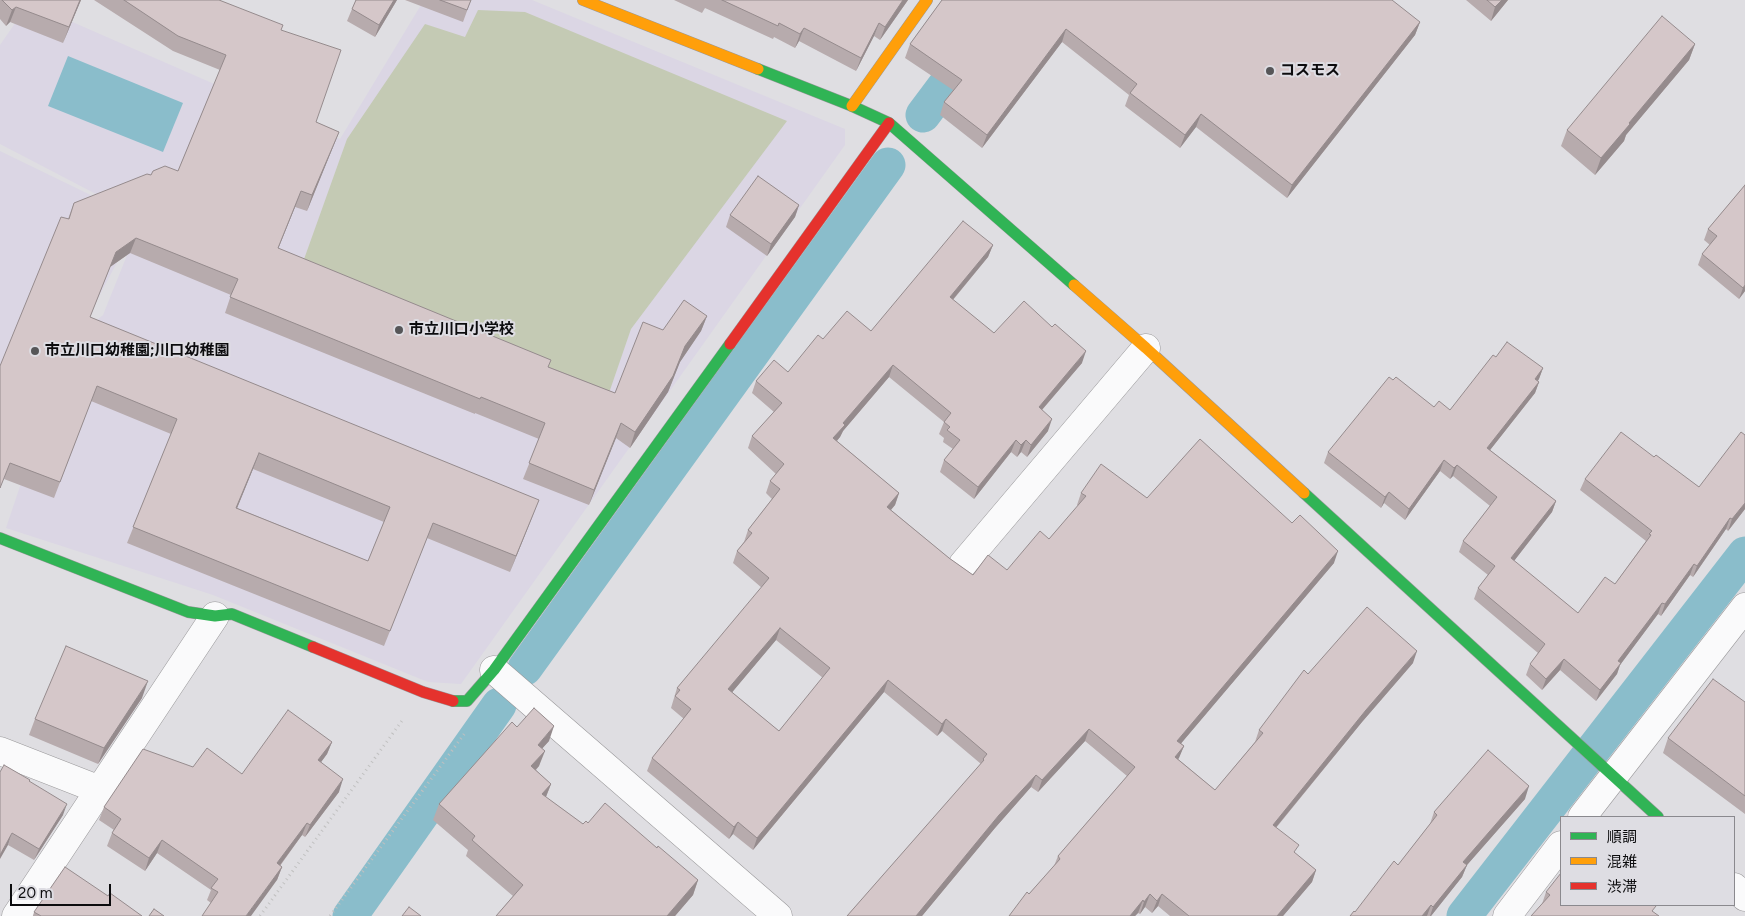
<!DOCTYPE html>
<html>
<head>
<meta charset="utf-8">
<style>
	body { margin:0 }
	#map { position:relative; width:1745px; height:916px; overflow:hidden; background:#dfdee2; font-family:Figtree,"Noto Sans JP",sans-serif }
	canvas { display:block }
	.legend { position:absolute; left:1560px; top:816px; width:175px; height:90px; box-sizing:border-box; background:#dedde3; border:1px solid #8a898e; margin:0; padding:6px 9px; list-style:none; font-size:15px; color:#0c0c0e }
	.legend li { display:flex; align-items:center; gap:10px; height:25px }
	.legend b { width:25px; border:1px solid #8a898e }
	.scale { position:absolute; left:10px; top:884px; width:101px; height:22px; box-sizing:border-box; border:2px solid #0c0c0e; border-top:0; padding-left:6px; font-size:15px; line-height:18px; white-space:nowrap; color:#0c0c0e; -webkit-text-stroke:4px #dedde3; paint-order:stroke }
</style>
</head>
<body>
<div id="map">
<canvas width="1745" height="916"></canvas>
<ul class="legend">
<li><b style="height:6px;background:#30b455"></b>順調</li>
<li><b style="height:6px;background:#ff9f0a"></b>混雑</li>
<li><b style="height:6px;background:#e5322d"></b>渋滞</li>
</ul>
<div class="scale">20 m</div>
</div>
<script>
const ctx = document.querySelector('canvas').getContext('2d');
ctx.lineJoin = 'round';
function fillPath(path, color) { ctx.fillStyle = color; ctx.fill(path, 'evenodd'); }
const poly = rows => new Path2D(rows.map(r => 'M' + r).join(''));
function stroke(path, color, width, dash) { ctx.strokeStyle = color; ctx.lineWidth = width; ctx.lineCap = dash ? 'butt' : 'round'; ctx.setLineDash(dash || []); ctx.stroke(path); }
function label(font, color, halo, rows, align = 'center') {
  ctx.font = font + ' Figtree,"Noto Sans JP",sans-serif'; ctx.lineWidth = 4; ctx.setLineDash([]); ctx.textBaseline = 'middle'; ctx.strokeStyle = halo; ctx.fillStyle = color; for (const [text, x, y, turn = 0] of rows) {
    ctx.save(); ctx.translate(x, y); ctx.rotate((+turn || 0) * Math.PI / 180); ctx.textAlign = isNaN(turn) ? turn : align; if (halo) ctx.strokeText(text, 0, 0); ctx.fillText(text, 0, 0); ctx.restore();
  }
}
const education = poly([
	[424,0,532,0,845,129,845,145,461,684,428,682,213,595,6,528,57,376,0,482,0,151,140,219,78,336,103,315,142,218,0,144,0,45,29,3,340,139]
]);
const green = poly([
	[478,10,525,12,787,121,631,329,609,393,303,262,347,139,425,24,465,37]
]);
const water = poly([
	[68,56,183,103,163,152,48,106]
]);
const canal = poly([
	[923,115,1009,0],
	[525,668,888,165],
	[350,916,499,705],
	[1464,916,1745,554]
]);
const path = poly([
	[260,916,404,718],
	[330,916,465,733]
]);
const street = poly([
	[963,564,1146,348],
	[494,670,778,916],
	[0,751,100,790],
	[1582,817,1745,607],
	[1734,887,1745,897],
	[16,916,215,616],
	[1507,916,1561,845]
]);
const fast = poly([
	[758,69,852,106,889,123,1074,285],
	[1304,493,1658,817],
	[0,538,188,612,215,616,232,614,313,647],
	[453,701,467,701,494,670,730,344]
]);
const slow = poly([
	[583,0,758,69],
	[852,106,927,0],
	[1074,285,1146,348,1304,493]
]);
const jam = poly([
	[730,344,889,123],
	[313,647,423,692,453,701]
]);
const wall = poly([
	[0,0,81,0,63,43,10,22,6,26,0,19],
	[94,0,219,0,281,30,316,122,339,132,307,211,295,207,278,248,549,367,615,393,663,330,707,316,701,331,680,362,668,392,630,448,616,438,589,505,523,479,539,439,475,413,475,414,225,313,231,295,130,253,110,267,90,317,533,515,510,572,427,538,384,646,127,543,171,434,91,401,54,498,4,479,68,219,74,203,151,175,178,171,220,70,173,51],
	[253,469,384,522,368,561,237,508],
	[356,0,397,0,375,37,347,21,352,9],
	[405,0,471,0,463,22],
	[674,0,908,0,880,40,874,36,856,71,799,41,795,48,774,37,773,39,705,8,702,13],
	[942,0,1420,22,1415,35,1287,198,1196,127,1180,148,1125,106,1129,95,1062,42,982,148,940,115,944,102,953,90,905,58,910,44],
	[1466,0,1508,0,1491,21],
	[1695,44,1689,60,1626,135,1624,141,1595,175,1561,146,1567,130],
	[1745,185,1745,291,1739,299,1698,265,1702,254,1710,245,1704,240,1708,229],
	[799,205,795,217,767,256,726,227,730,215],
	[993,245,988,257,953,300,994,333,1082,363,1042,410,1048,431,1027,457,1021,452,1017,457,1011,452,974,499,940,472,944,460,953,449,943,442,944,438,939,434,944,422,889,377,843,431,840,437,837,441,899,493,895,505,891,510,949,558,973,575,1007,570,1049,539,1078,506,1077,505,1081,493,1147,498,1334,563,1181,743,1184,746,1178,759,1215,790,1255,742,1259,730,1308,674,1413,663,1362,722,1276,828,1296,854,1316,870,1312,882,1283,916,1170,916,1158,906,1152,913,1145,907,1140,914,1138,913,1135,916,1009,916,1054,866,1058,856,1127,776,1085,741,1038,792,1031,787,995,828,922,916,847,916,981,764,942,731,937,736,884,692,753,850,733,834,729,839,647,771,652,758,684,719,671,708,677,688,762,588,733,563,737,551,744,542,748,530,772,499,766,493,770,481,776,474,748,448,752,436,774,412,752,393,756,381,788,372,823,339,871,331],
	[776,640,823,678,779,731,732,692],
	[1496,357,1543,368,1538,381,1539,382,1535,393,1490,450,1556,501,1552,512,1514,561,1578,613,1615,584,1646,541,1580,490,1585,479,1654,457,1699,487,1745,435,1745,509,1728,531,1726,529,1693,577,1690,575,1661,616,1658,614,1620,665,1617,674,1596,701,1560,670,1542,690,1526,675,1530,664,1538,653,1474,599,1478,588,1488,575,1459,552,1463,541,1490,506,1453,476,1450,479,1440,471,1405,520,1384,503,1381,508,1324,463,1328,452,1434,407,1450,410],
	[142,698,98,764,29,735,35,719],
	[1745,702,1745,814,1663,753,1668,738],
	[517,727,549,741,542,748,539,766,536,770,551,784,546,797,583,824,588,823,657,848,698,880,693,895,675,916,496,916,513,896,466,856,468,850,433,820,439,804],
	[332,742,327,754,321,762,339,792,305,837,302,835,280,866,282,867,277,880,211,903,207,900,211,890,157,853,145,871,107,846,112,833,114,830,99,820,104,807,193,767,242,774],
	[29,781,63,815,34,860,8,845],
	[1525,799,1467,865,1462,877,1431,916,1350,916,1355,912,1398,865,1430,824,1434,812],
	[1546,892,1654,912,1542,904],
	[108,896,142,916,33,916,34,912]
]);
const shadedWall = poly([
	[80,0,81,0,63,43,69,27],
	[394,0,397,0,375,37,379,25],
	[903,0,908,0,880,40,885,27],
	[1502,0,1508,0,1491,21,1495,7],
	[16,7,10,22,6,26,12,10],
	[1420,22,1415,35,1287,198,1292,185],
	[879,23,874,36,856,71,861,58],
	[804,28,799,41,795,48,800,34],
	[1066,29,1062,42,982,148,987,135],
	[1695,44,1689,60,1626,135,1624,141,1595,175,1601,158,1629,123],
	[1201,114,1196,127,1180,148,1185,135],
	[339,132,333,147,307,211,312,195],
	[301,191,295,207,272,264,278,248],
	[799,205,795,217,767,256,771,244],
	[136,238,130,253,110,267,84,333,116,252],
	[993,245,988,257,945,309,950,297],
	[1745,285,1745,291,1739,299,1743,288],
	[707,316,701,331,680,362,668,392,630,448,635,432,685,346],
	[1086,351,1082,363,1034,419,1039,407],
	[893,365,889,377,843,431,840,437,829,450,833,438,843,423],
	[1543,368,1539,379,1531,390,1535,379],
	[1539,382,1535,393,1483,459,1487,448],
	[1052,419,1048,431,1027,457,1031,445],
	[621,423,616,438,589,505,594,490],
	[1016,440,1011,452,974,499,978,487],
	[1026,440,1021,452,1017,457,1021,445],
	[259,453,253,469,231,523,236,508],
	[1444,460,1440,471,1405,520,1409,509],
	[1457,465,1453,476,1450,479,1454,468],
	[1389,492,1384,503,1381,508,1385,497],
	[899,493,895,505,883,519,887,507],
	[539,500,533,515,510,572,516,556],
	[1556,501,1552,512,1507,570,1511,558],
	[1745,503,1745,509,1728,531,1732,519],
	[1730,518,1726,529,1693,577,1697,566],
	[1338,551,1334,563,1173,753,1177,741],
	[1694,564,1690,575,1661,616,1665,604],
	[1662,603,1658,614,1620,665,1617,674,1596,701,1600,690,1618,661],
	[780,628,776,640,724,702,728,689],
	[1417,651,1413,663,1362,722,1268,837,1273,825,1366,710],
	[1564,659,1560,670,1542,690,1546,679],
	[888,680,884,692,753,850,757,838],
	[148,681,142,698,98,764,104,748],
	[946,719,942,731,937,736,942,724],
	[554,726,549,741,532,760,538,745],
	[1089,729,1085,741,1038,792,1042,780],
	[332,742,327,754,313,773,318,760],
	[1184,746,1179,758,1170,769,1175,757],
	[545,751,539,766,525,781,531,766],
	[1036,775,1031,787,995,828,922,916,916,916,999,815],
	[343,779,339,792,305,837,310,825],
	[551,784,545,799,542,794],
	[1529,786,1525,799,1467,865,1462,877,1431,916,1430,916,1433,907,1463,862],
	[67,804,63,815,34,860,39,849],
	[738,822,733,834,729,839,734,827],
	[307,823,302,835,272,876,277,863],
	[12,833,8,845,0,859,0,855],
	[162,840,157,853,145,871,149,858],
	[282,867,277,880,251,916,246,916],
	[1316,870,1312,882,1283,916,1277,916],
	[698,880,693,895,675,916,667,916],
	[1150,894,1145,907,1140,914,1144,902],
	[1162,894,1158,906,1152,913,1157,901],
	[1143,900,1138,913,1135,916,1130,916],
	[1431,905,1427,916,1422,916]
]);
const building = poly([
	[2,0,80,0,69,27,16,7,12,10,2,0],
	[124,0,219,0,283,25,281,30,341,50,316,122,339,132,312,195,301,191,278,248,551,360,548,367,615,393,643,322,663,330,684,300,707,316,685,346,673,376,635,432,621,423,594,490,529,463,545,423,481,397,480,399,230,297,238,279,136,238,116,252,90,317,539,500,516,556,433,523,390,631,133,527,177,419,97,386,60,482,10,463,0,488,0,366,61,217,69,219,74,203,147,174,151,175,153,171,165,166,178,171,226,55,178,36,124,0],
	[259,453,390,507,368,561,236,508,259,453],
	[356,0,394,0,379,25,352,9,356,0],
	[440,0,471,0,467,10,440,0],
	[722,0,903,0,885,27,879,23,861,58,804,28,800,34,779,23,778,26,722,0],
	[942,0,1392,0,1420,22,1292,185,1201,114,1185,135,1130,93,1137,84,1066,29,987,135,944,102,962,80,910,44,942,0],
	[1487,0,1502,0,1495,7,1487,0],
	[1662,16,1695,44,1629,123,1630,124,1601,158,1567,130,1662,16],
	[758,176,799,205,771,244,730,215,758,176],
	[1745,185,1745,285,1743,288,1702,254,1717,236,1708,229,1745,185],
	[963,221,993,245,950,297,994,333,1024,301,1052,327,1055,324,1086,351,1039,407,1052,419,1031,445,1026,440,1021,445,1016,440,978,487,944,460,960,440,947,430,950,427,944,422,951,413,893,365,843,423,845,425,833,438,899,493,887,507,949,558,973,575,988,555,1007,570,1040,531,1049,539,1086,496,1081,493,1101,464,1147,498,1200,439,1292,523,1300,515,1338,551,1177,741,1184,746,1175,757,1215,790,1263,733,1259,730,1304,670,1308,674,1367,607,1417,651,1366,710,1273,825,1299,845,1294,852,1316,870,1277,916,1189,916,1162,894,1157,901,1150,894,1144,902,1143,900,1130,916,1009,916,1027,892,1029,894,1060,859,1058,856,1135,767,1089,729,1042,780,1036,775,999,815,916,916,847,916,984,760,983,759,987,754,946,719,942,724,888,680,757,838,738,822,734,827,652,758,691,709,675,696,680,690,677,688,769,578,737,551,752,533,748,530,780,489,770,481,784,464,752,436,782,403,756,381,774,360,788,372,818,335,823,339,847,311,871,331,963,221],
	[780,628,830,668,779,731,728,689,780,628],
	[1507,342,1543,368,1535,379,1539,382,1487,448,1556,501,1511,558,1578,613,1605,577,1615,584,1651,535,1649,534,1652,531,1585,479,1621,432,1654,457,1656,455,1699,487,1741,432,1745,435,1745,503,1732,519,1730,518,1697,566,1694,564,1665,604,1662,603,1618,661,1621,663,1600,690,1564,659,1546,679,1530,664,1545,644,1478,588,1495,566,1463,541,1497,497,1457,465,1454,468,1444,460,1409,509,1389,492,1385,497,1328,452,1389,377,1393,380,1396,377,1434,407,1439,401,1450,410,1493,355,1496,357,1507,342],
	[66,646,148,681,104,748,35,719,66,646],
	[1713,679,1745,702,1745,796,1668,738,1713,679],
	[534,708,554,726,538,745,545,751,531,766,551,784,542,794,583,824,586,821,588,823,605,803,657,848,658,846,698,880,667,916,496,916,523,885,472,840,475,836,439,804,512,722,517,727,534,708],
	[288,710,332,742,318,760,343,779,310,825,307,823,277,863,282,867,246,916,202,916,218,892,211,888,218,879,162,840,149,858,112,833,121,819,104,807,143,749,193,767,207,748,242,774,288,710],
	[1488,750,1529,786,1463,862,1467,865,1433,907,1431,905,1422,916,1350,916,1354,911,1355,912,1394,861,1398,865,1437,815,1434,812,1488,750],
	[4,765,30,780,29,781,67,804,39,849,12,833,0,855,0,772,4,765],
	[65,867,108,896,110,893,142,916,41,916,34,912,65,867],
	[1561,873,1561,905,1655,905,1656,906,1652,911,1659,916,1531,916,1550,895,1546,892,1561,873],
	[409,907,421,916,402,916,409,907],
	[154,909,164,916,149,916,154,909]
]);
const markers = [
	[1270,71,5,"#565658"],
	[399,330,5,"#565658"],
	[35,351,5,"#565658"]
];
const poiNames = [
	["コスモス",1280,71],
	["市立川口小学校",409,330],
	["市立川口幼稚園;川口幼稚園",45,351]
];
fillPath(education, '#dbd6e4');
fillPath(green, '#c4cab4');
fillPath(water, '#8abdcb');
stroke(canal, '#8abdcb', 35);
stroke(street, '#99989a', 29);
stroke(fast, '#99989a', 12);
stroke(slow, '#99989a', 12);
stroke(jam, '#99989a', 12);
stroke(path, '#c0c0c0', 3, [1, 4]);
stroke(street, '#fafafb', 28);
stroke(fast, '#30b455', 11);
stroke(slow, '#ff9f0a', 11);
stroke(jam, '#e5322d', 11);
fillPath(wall, '#b7abad');
fillPath(shadedWall, '#958b8d');
fillPath(building, '#d5c7c9');
stroke(building, '#958b8d', 1);
for (const [x, y, r, color] of markers) { const dot = new Path2D(); dot.arc(x, y, r, 0, 2 * Math.PI); ctx.fillStyle = color; ctx.fill(dot); stroke(dot, '#dedde3', 2); }
label('bold 15px', '#0c0c0e', '#dedde3', poiNames, 'left');
</script>
</body>
</html>
